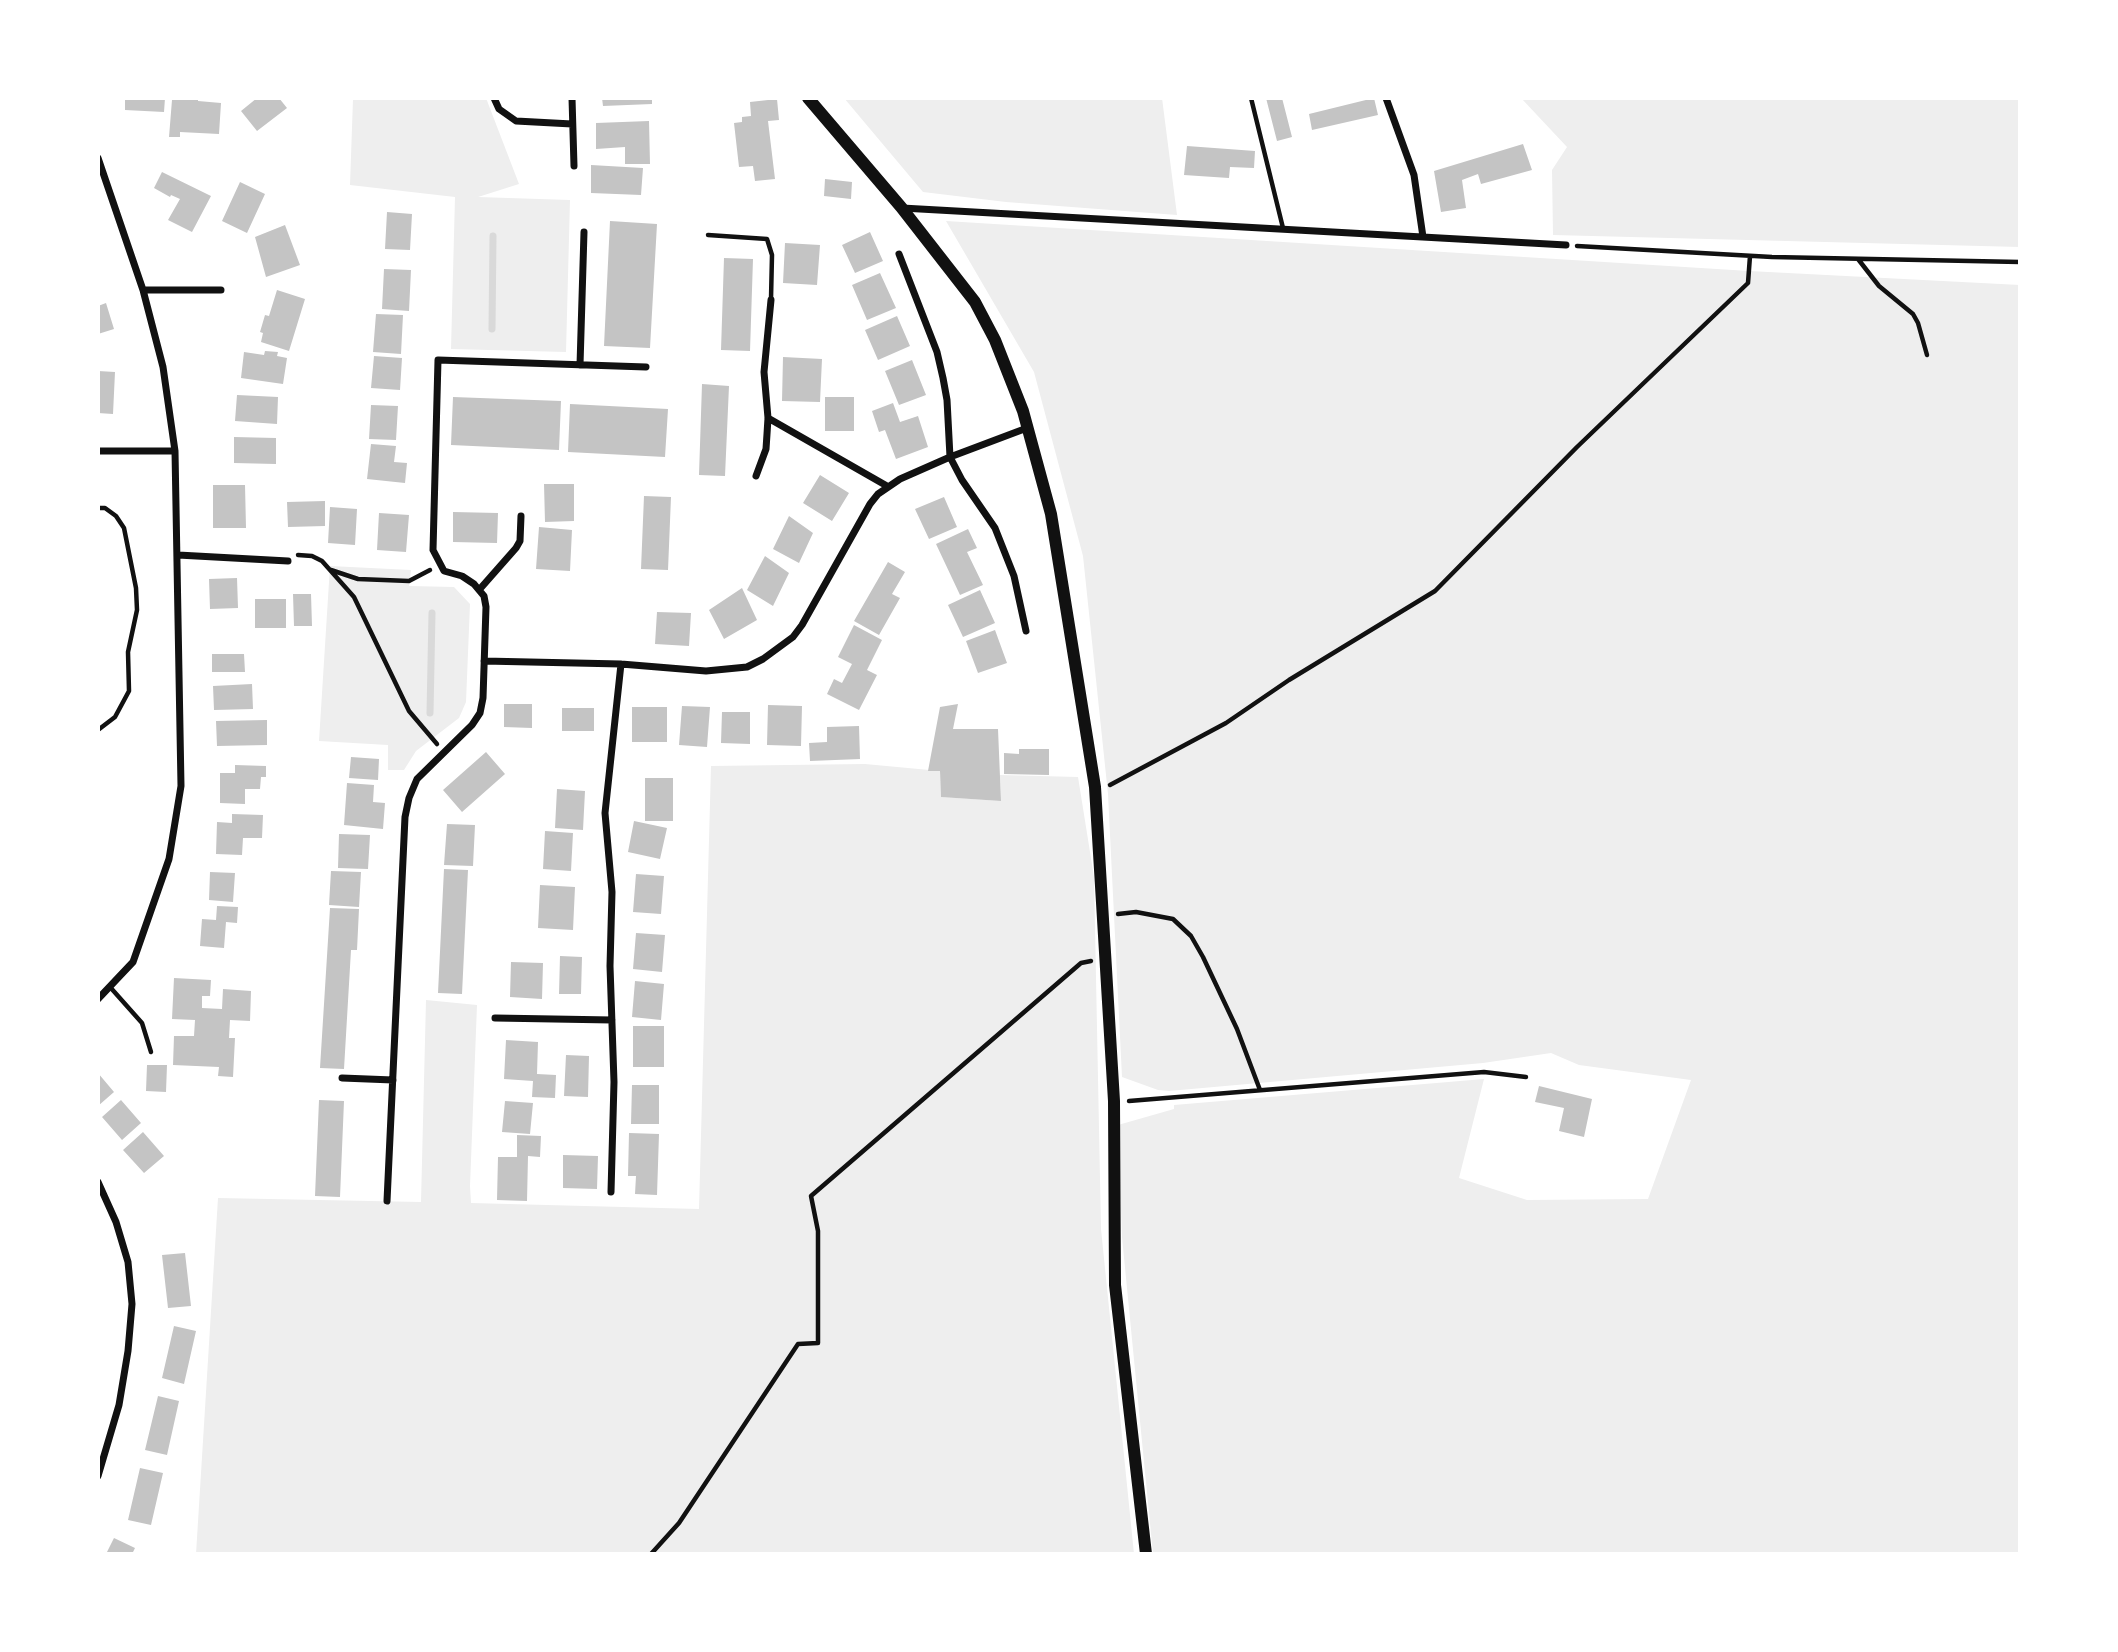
<!DOCTYPE html>
<html>
<head>
<meta charset="utf-8">
<style>
	body { margin:0 }
	#map { position:relative; width:2118px; height:1652px; overflow:hidden; background:#fff; font-family:"PT Sans Narrow",sans-serif }
	canvas { display:block }
	.frame { position:absolute; inset:0; border:100px solid #fff; pointer-events:none }
</style>
</head>
<body>
<div id="map">
<canvas width="2118" height="1652"></canvas>
<div class="frame"></div>
</div>
<script>
const ctx = document.querySelector('canvas').getContext('2d');
ctx.lineJoin = 'round';
function fillPath(path, color) { ctx.fillStyle = color; ctx.fill(path, 'evenodd'); }
const poly = rows => new Path2D(rows.map(r => 'M' + r).join(''));
function stroke(path, color, width, dash) { ctx.strokeStyle = color; ctx.lineWidth = width; ctx.lineCap = dash ? 'butt' : 'round'; ctx.setLineDash(dash || []); ctx.stroke(path); }
const green = poly([
	[355,98,486,98,519,184,478,197,570,200,566,352,451,349,455,197,350,185,353,99],
	[844,98,1162,98,1177,215,1006,202,923,192],
	[1521,98,2020,98,2020,247,1553,235,1552,170,1567,147],
	[946,221,1749,271,2020,285,2020,1554,1153,1554,1122,1237,1118,1125,1174,1109,1174,1105,1484,1079,1459,1178,1527,1200,1648,1199,1691,1080,1579,1065,1551,1053,1483,1063,1169,1091,1158,1090,1122,1077,1108,794,1083,556,1034,372],
	[330,566,411,570,409,586,454,587,470,604,466,702,459,718,416,751,404,770,388,770,388,745,319,741],
	[865,764,940,771,941,797,1001,801,1000,775,1078,777,1094,877,1101,1229,1134,1554,196,1554,218,1198,421,1202,426,1000,477,1005,470,1186,471,1203,699,1209,711,766]
]);
const stream = poly([
	[492,329,493,236],
	[430,713,432,613]
]);
const building = poly([
	[125,98,165,98,164,112,125,110],
	[181,98,198,98,198,101,221,103,219,134,180,132,180,137,169,137,172,100,181,100],
	[257,98,279,98,287,108,257,131,241,111],
	[602,98,652,98,652,104,603,106],
	[1266,98,1282,98,1292,137,1277,141],
	[1374,98,1378,115,1312,130,1309,114],
	[777,99,779,120,768,121,775,179,755,181,753,166,739,167,734,123,742,122,742,117,751,116,750,102],
	[649,121,650,164,625,164,625,147,596,149,596,123],
	[1523,144,1532,170,1481,184,1478,174,1462,180,1466,208,1441,212,1434,171],
	[1187,146,1255,151,1254,168,1230,167,1229,178,1184,175],
	[591,165,643,168,641,195,591,193],
	[162,172,211,196,192,232,168,220,180,199,171,195,170,197,154,188],
	[825,179,852,182,851,199,824,196],
	[240,182,265,194,247,233,222,221],
	[387,212,412,214,410,250,385,249],
	[610,221,657,224,650,348,604,346],
	[285,225,300,265,266,277,255,237],
	[870,232,883,261,855,273,842,245],
	[785,243,820,245,817,285,783,283],
	[724,258,753,259,750,351,721,350],
	[384,269,411,270,409,311,382,309],
	[880,273,896,308,867,320,852,285],
	[277,290,305,299,289,351,261,342,263,333,260,332,265,315,269,316],
	[106,303,114,329,98,334,98,306],
	[376,314,403,315,401,354,373,352],
	[897,316,910,346,878,360,865,330],
	[265,351,278,352,277,356,287,358,283,384,241,378,244,352,264,355],
	[374,356,402,358,400,390,371,388],
	[783,357,822,359,820,402,782,401],
	[912,360,926,395,899,405,885,371],
	[98,371,115,372,113,414,98,413],
	[702,384,729,386,725,476,699,475],
	[237,395,278,397,277,424,235,421],
	[453,397,561,401,559,450,451,445],
	[825,397,854,397,854,431,825,431],
	[893,403,900,422,918,416,928,447,896,459,885,430,879,432,872,411],
	[570,404,668,409,665,457,568,452],
	[371,405,398,406,396,440,369,439],
	[234,437,276,438,276,464,234,463],
	[371,444,396,446,394,462,407,463,405,483,367,479],
	[820,475,849,493,832,521,803,503],
	[544,484,574,484,574,521,545,522],
	[213,485,245,485,246,528,213,528],
	[644,496,671,497,668,570,641,569],
	[944,497,957,527,929,539,915,509],
	[325,501,325,526,288,527,287,502],
	[330,507,357,509,355,545,328,543],
	[453,512,498,513,497,543,453,542],
	[379,513,409,515,406,552,377,550],
	[789,516,813,533,799,563,773,549],
	[539,527,572,530,570,571,536,569],
	[968,529,977,548,967,552,983,585,960,595,936,544],
	[765,556,789,573,773,606,747,590],
	[888,562,905,572,892,594,900,598,879,635,854,621],
	[237,578,238,608,210,609,209,579],
	[742,588,757,620,724,639,709,610],
	[980,590,995,623,963,637,948,605],
	[293,594,311,594,312,626,294,626],
	[255,599,286,599,286,628,255,628],
	[657,612,691,613,689,646,655,644],
	[854,625,882,640,867,670,877,675,859,710,827,694,834,679,842,683,852,664,838,657],
	[995,630,1007,663,978,673,966,641],
	[212,654,244,654,245,672,212,672],
	[252,684,253,709,214,710,213,686],
	[504,704,532,704,532,728,504,727],
	[958,704,953,729,998,729,1001,801,941,797,940,771,928,771,940,707],
	[768,705,802,706,801,746,767,745],
	[682,706,710,707,707,747,679,745],
	[632,707,667,707,667,742,632,742],
	[562,708,594,708,594,731,562,731],
	[722,712,750,712,750,744,721,743],
	[267,720,267,745,217,746,216,721],
	[859,726,860,759,810,761,809,743,827,742,827,727],
	[1019,749,1049,749,1049,775,1004,774,1004,753,1019,754],
	[486,752,505,774,462,812,443,790],
	[351,757,379,759,378,780,349,778],
	[235,765,266,766,266,777,261,777,260,789,245,789,245,804,220,803,220,773,235,773],
	[645,778,673,778,673,821,645,821],
	[347,783,374,785,373,802,385,803,383,829,344,825],
	[557,789,585,791,583,830,555,828],
	[232,814,263,815,262,838,243,838,242,855,216,854,217,822,232,823],
	[634,821,667,828,660,859,628,852],
	[447,824,475,825,473,866,444,865],
	[545,831,573,833,571,871,543,869],
	[339,834,370,835,368,869,338,868],
	[444,869,468,870,462,994,438,993],
	[331,871,361,872,359,907,329,905],
	[210,872,235,873,233,902,209,900],
	[636,874,664,876,661,914,633,912],
	[540,885,575,887,573,930,538,928],
	[217,906,238,907,237,923,226,922,224,948,200,946,202,919,216,920],
	[330,908,359,909,357,950,351,950,344,1069,320,1068],
	[636,933,665,935,662,972,633,969],
	[560,956,582,957,581,994,559,994],
	[511,962,543,963,542,999,510,997],
	[174,978,211,980,210,996,202,996,202,1008,222,1009,223,989,251,991,250,1021,230,1020,229,1038,235,1038,233,1077,218,1076,219,1067,173,1065,174,1036,194,1036,195,1020,172,1019],
	[635,981,664,984,661,1020,632,1017],
	[633,1026,664,1026,664,1067,633,1067],
	[506,1040,538,1042,537,1074,556,1075,555,1098,532,1097,533,1081,504,1079],
	[566,1055,589,1056,588,1097,564,1096],
	[147,1065,167,1065,166,1092,146,1091],
	[98,1073,114,1092,98,1106],
	[632,1085,659,1085,659,1124,631,1124],
	[1539,1086,1592,1099,1584,1137,1559,1131,1564,1108,1535,1102],
	[121,1100,141,1123,122,1140,102,1117],
	[319,1100,344,1101,340,1197,315,1196],
	[505,1101,533,1103,530,1134,502,1132],
	[143,1132,164,1156,144,1173,123,1150],
	[629,1133,659,1134,657,1195,635,1194,636,1176,628,1176],
	[517,1135,541,1136,540,1157,528,1156,527,1201,497,1200,498,1157,517,1157],
	[563,1155,598,1156,597,1189,563,1188],
	[185,1253,191,1306,168,1308,162,1255],
	[174,1326,196,1331,184,1384,162,1378],
	[158,1396,179,1401,167,1455,145,1450],
	[140,1468,163,1473,151,1525,128,1520],
	[114,1538,135,1548,132,1554,106,1554]
]);
const path = poly([
	[1577,246,1772,257,2020,262],
	[1858,259,1879,286,1913,314,1918,323,1927,355],
	[98,508,105,508,116,516,124,528,136,588,137,610,128,652,129,691,115,717,98,730],
	[298,555,312,556,322,561,354,597,409,711,437,744],
	[331,570,358,579,409,581,430,570],
	[1110,785,1226,723,1289,680,1435,591,1577,447,1748,283,1750,256],
	[1118,914,1136,912,1173,919,1191,936,1203,957,1237,1029,1260,1090],
	[1129,1101,1484,1072,1526,1077],
	[651,1554,679,1523,798,1344,818,1343,818,1231,811,1196,1081,963,1091,961]
]);
const service = poly([
	[1251,98,1283,228],
	[708,235,767,239,772,255,771,299],
	[110,987,142,1023,151,1052]
]);
const minor = poly([
	[494,98,499,109,516,121,572,124],
	[572,98,574,166],
	[1386,98,1414,175,1423,237],
	[98,158,143,290,163,367,175,451,181,786,169,859,133,962,98,999],
	[902,208,1566,245],
	[899,254,937,352,943,378,947,400,950,457,962,480,995,528,1014,576,1026,631],
	[143,290,221,290],
	[580,365,584,232],
	[768,418,887,486],
	[98,451,175,451],
	[756,476,766,449,767,434,768,418,764,372,771,300],
	[178,555,288,561],
	[479,590,516,548,520,541,521,516],
	[484,661,621,664,706,671,747,667,763,659,793,637,802,625,870,504,878,494,900,479,950,457,1027,428],
	[495,1018,612,1020],
	[342,1078,393,1080],
	[98,1182,116,1222,128,1262,132,1304,128,1351,119,1405,98,1476],
	[611,1192,614,1082,610,966,612,892,605,813,621,664],
	[387,1201,405,817,409,798,417,779,472,725,480,713,483,698,486,607,484,596,474,584,462,576,444,571,433,550,438,360,646,367]
]);
const tertiary = poly([
	[808,98,901,207,975,302,995,340,1023,411,1051,514,1095,787,1114,1101,1115,1285,1146,1554]
]);
fillPath(green, '#eee');
stroke(stream, '#d9d9d9', 7);
fillPath(building, '#c4c4c4');
stroke(path, '#111', 4.5);
stroke(service, '#111', 4.5);
stroke(minor, '#111', 7);
stroke(tertiary, '#111', 12);
</script>
</body>
</html>
